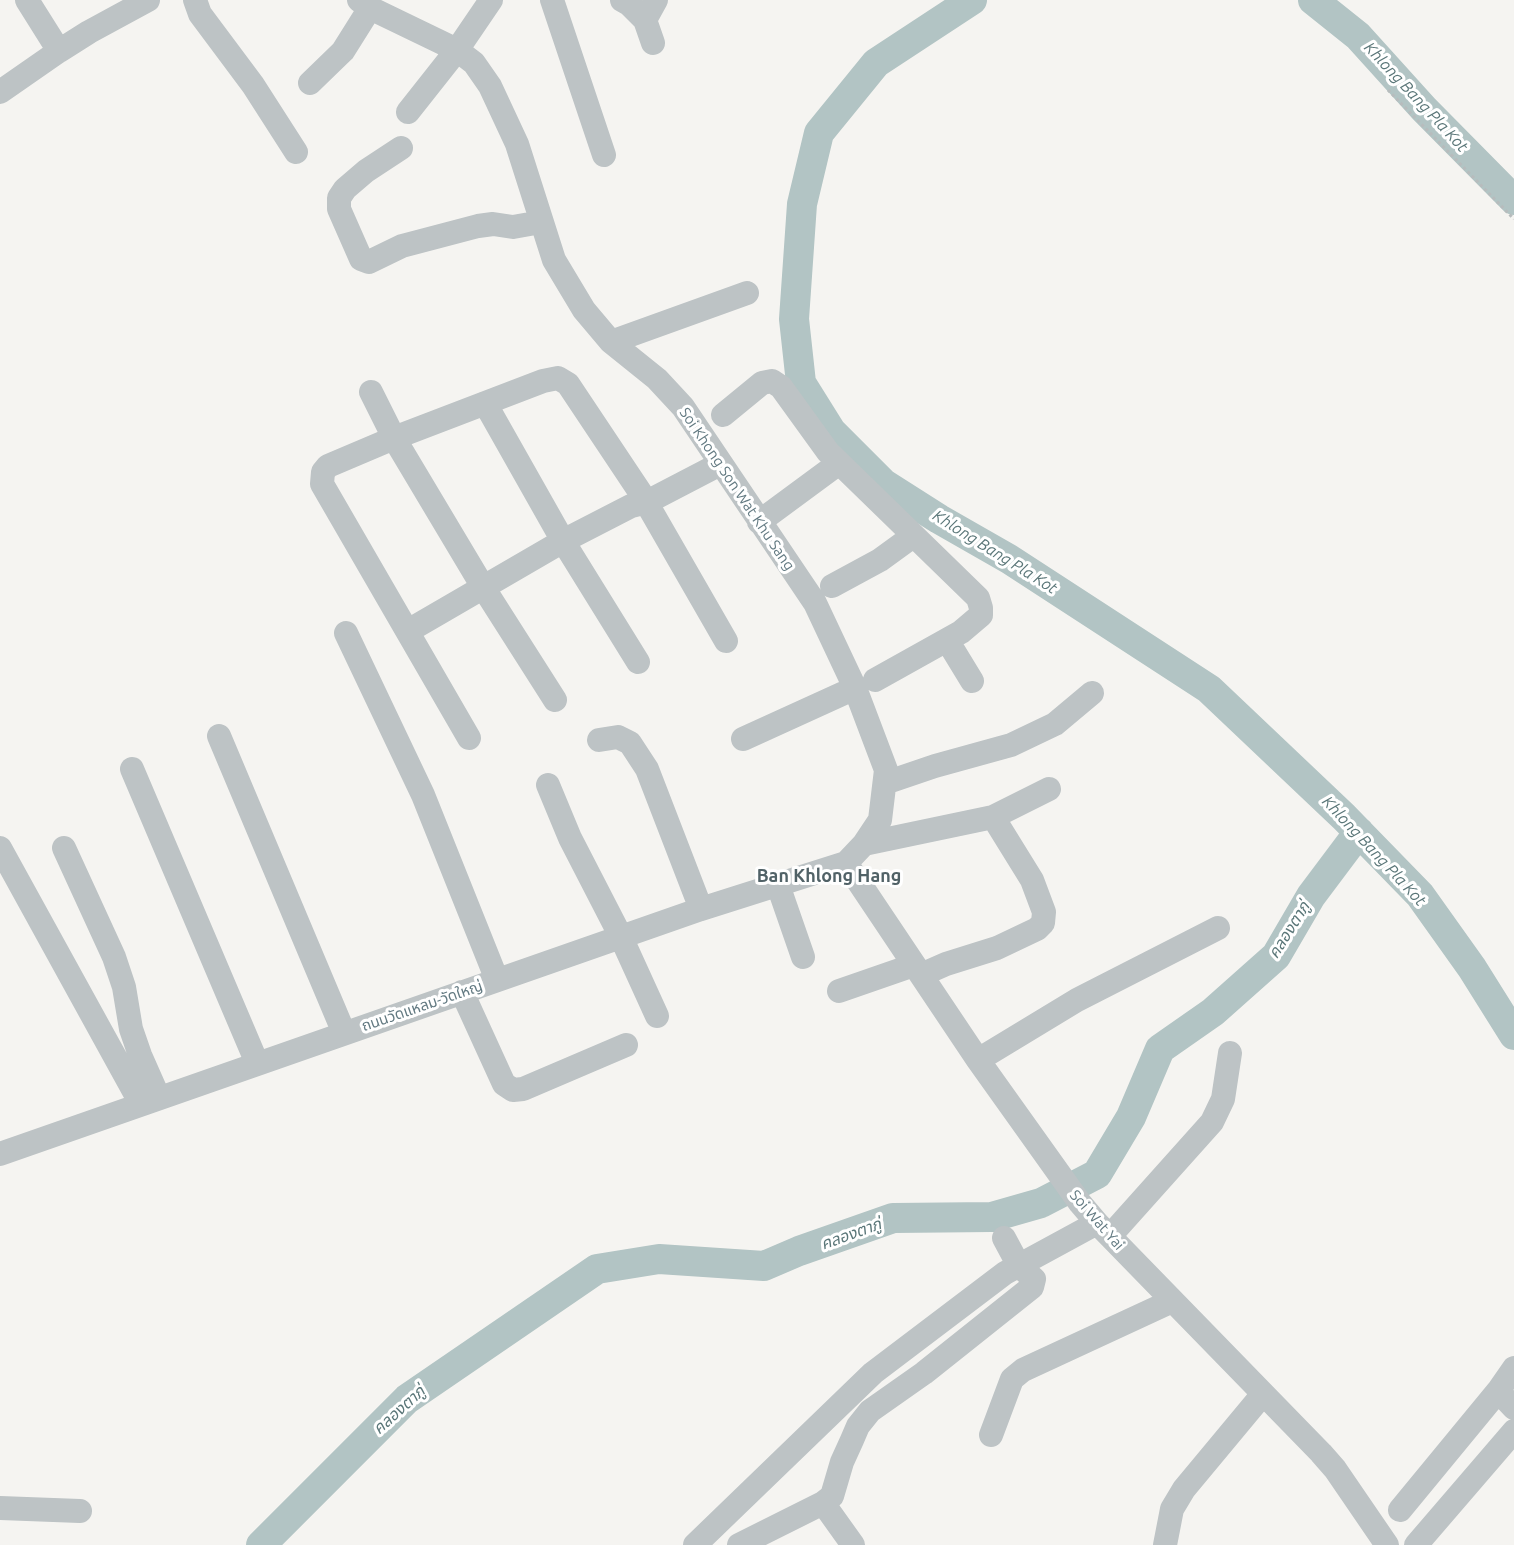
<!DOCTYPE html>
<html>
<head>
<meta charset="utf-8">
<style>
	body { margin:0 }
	canvas { display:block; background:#f5f4f1 }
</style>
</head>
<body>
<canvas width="1514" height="1545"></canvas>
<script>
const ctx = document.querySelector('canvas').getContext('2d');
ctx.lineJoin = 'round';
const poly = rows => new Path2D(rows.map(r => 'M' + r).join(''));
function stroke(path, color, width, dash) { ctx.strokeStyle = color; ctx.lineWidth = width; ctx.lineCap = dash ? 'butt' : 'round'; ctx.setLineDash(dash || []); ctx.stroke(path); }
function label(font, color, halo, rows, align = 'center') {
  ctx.font = font + ' Ubuntu,"Noto Sans Thai",sans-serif'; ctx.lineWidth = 6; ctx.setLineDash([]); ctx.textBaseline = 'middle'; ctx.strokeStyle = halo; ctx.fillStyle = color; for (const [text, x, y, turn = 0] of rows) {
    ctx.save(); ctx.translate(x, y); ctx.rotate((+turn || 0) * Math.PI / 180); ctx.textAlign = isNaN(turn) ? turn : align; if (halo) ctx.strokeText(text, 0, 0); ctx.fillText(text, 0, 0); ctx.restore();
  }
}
const river = poly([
	[972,0,876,63,819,133,802,204,794,319,801,383,831,431,884,484,939,519,1009,559,1209,689,1344,817,1420,895,1472,968,1514,1035],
	[1313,0,1358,36,1424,109,1514,200],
	[261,1545,407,1399,597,1269,659,1259,764,1266,799,1251,893,1218,992,1217,1041,1203,1097,1174,1131,1117,1160,1049,1213,1012,1276,956,1311,896,1359,832]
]);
const path = poly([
	[1388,90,1514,219]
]);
const minor = poly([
	[27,0,59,51,89,32,148,0],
	[195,0,200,14,253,85,296,152],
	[552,0,604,155],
	[622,0,629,4,645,20,653,43],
	[645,20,656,0],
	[310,83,343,51,370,8],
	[0,92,59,51],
	[408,112,457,50,491,0],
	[401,148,366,171,345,189,339,198,339,209,361,259,369,262,402,246,478,226,493,224,513,227,541,222],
	[611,342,747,293],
	[371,392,394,438,483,587,555,700],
	[485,403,563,541,638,662],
	[723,415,762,383,772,381,781,387,828,452,978,598,981,608,981,615,961,632,875,680],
	[759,522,839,463],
	[832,586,880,560,913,536],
	[408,631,563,541,631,506,647,502,720,464],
	[346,633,423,795,497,980],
	[947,640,972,681],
	[219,736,344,1033],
	[469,738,322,484,323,472,328,466,394,438,543,381,558,378,568,384,642,495,726,641],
	[743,739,855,688],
	[599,740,618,737,630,743,647,769,701,909],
	[132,769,257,1063],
	[885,783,935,766,1011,745,1055,724,1092,693],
	[548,785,570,838,621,937,657,1016],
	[864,844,993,817,1049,789],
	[0,848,141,1104],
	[64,848,114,957,124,987,131,1029,140,1055,159,1098],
	[846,863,978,1060,1080,1203,1097,1223,1321,1453,1335,1469,1387,1545],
	[778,885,803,957],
	[921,975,946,964,997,948,1037,929,1043,923,1044,912,1032,880,993,817],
	[839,991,914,965],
	[462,992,504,1084,513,1090,523,1089,626,1045],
	[978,1060,1077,1000,1218,928],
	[0,1154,701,909,846,863,864,844,880,820,886,770,855,688,815,603,683,407,657,379,611,342,584,310,554,260,517,144,490,86,474,63,457,50,370,8,359,0],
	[1110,1236,1212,1122,1223,1099,1230,1053],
	[1498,1391,1514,1368],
	[991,1435,1012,1379,1023,1370,1172,1301],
	[823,1503,853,1545],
	[0,1508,80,1511],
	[1400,1510,1498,1391,1514,1408],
	[695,1545,873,1373,1005,1273,1097,1223],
	[739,1545,823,1503,832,1496,842,1462,852,1440,858,1426,870,1411,924,1373,1032,1287,1034,1279,1019,1266,1004,1238],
	[1165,1545,1172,1509,1184,1489,1263,1394],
	[1416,1545,1514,1431]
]);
const streetNames = [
	["Soi Khong Son Wat Khu Sang",737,489,56],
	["ถนนวัดแหลม-วัดใหญ่",422,1006,-19],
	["Soi Wat Yai",1097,1220,49]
];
const waterNames = [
	["Khlong Bang Pla Kot",1416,97,47],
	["Khlong Bang Pla Kot",995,552,32],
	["Khlong Bang Pla Kot",1374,851,47],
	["คลองตาภู่",1289,930,-58],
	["คลองตาภู่",851,1234,-20],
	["คลองตาภู่",399,1410,-42]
];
const quarterNames = [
	["Ban Khlong Hang",829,876]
];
stroke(river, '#b2c4c4', 30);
stroke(path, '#b7bcbd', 3, [3, 3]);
stroke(minor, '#bdc3c5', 24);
label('15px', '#637a82', '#fff', streetNames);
label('italic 16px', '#5a7678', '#fff', waterNames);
label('bold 18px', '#516267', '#fff', quarterNames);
</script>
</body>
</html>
